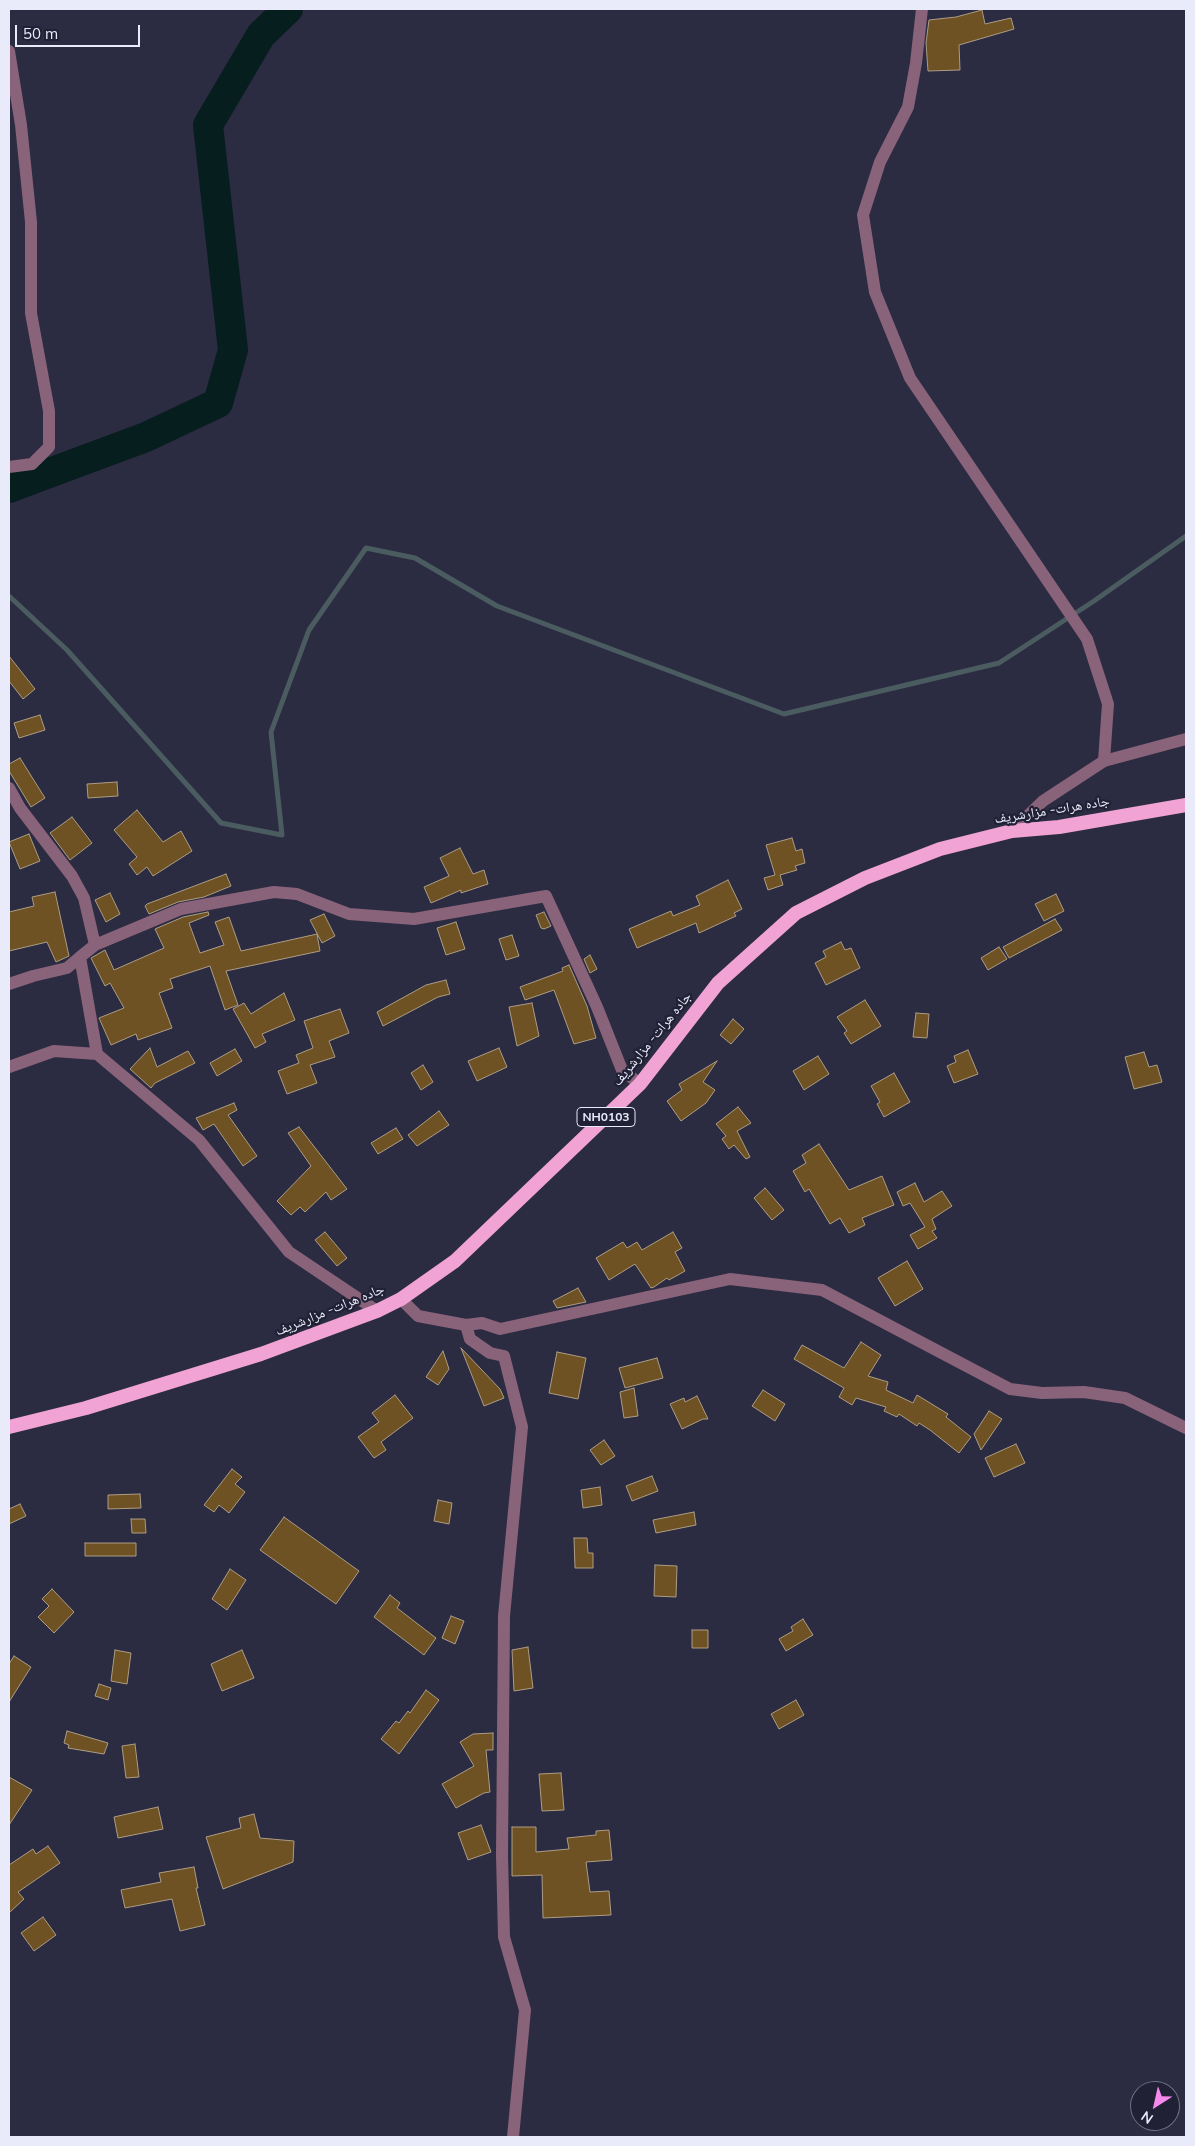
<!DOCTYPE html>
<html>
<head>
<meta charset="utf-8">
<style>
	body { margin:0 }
	#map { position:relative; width:1195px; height:2146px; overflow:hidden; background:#2b2b41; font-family:Mulish,sans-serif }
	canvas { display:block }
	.frame { position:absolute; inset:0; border:10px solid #eaebfa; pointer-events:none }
	.north { position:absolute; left:1130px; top:2081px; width:50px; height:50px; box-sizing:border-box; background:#212136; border:1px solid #717284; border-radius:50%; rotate:215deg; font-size:14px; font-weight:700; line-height:20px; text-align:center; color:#eaebfa }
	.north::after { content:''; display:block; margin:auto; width:18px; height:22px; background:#f589ee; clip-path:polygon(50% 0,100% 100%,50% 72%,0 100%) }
	.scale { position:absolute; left:15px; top:25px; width:125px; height:22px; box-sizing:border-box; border:2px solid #eaebfa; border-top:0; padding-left:6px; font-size:15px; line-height:18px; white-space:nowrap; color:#eaebfa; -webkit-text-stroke:4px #212136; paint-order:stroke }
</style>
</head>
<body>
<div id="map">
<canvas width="1195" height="2146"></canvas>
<div class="frame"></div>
<div class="north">N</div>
<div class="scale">50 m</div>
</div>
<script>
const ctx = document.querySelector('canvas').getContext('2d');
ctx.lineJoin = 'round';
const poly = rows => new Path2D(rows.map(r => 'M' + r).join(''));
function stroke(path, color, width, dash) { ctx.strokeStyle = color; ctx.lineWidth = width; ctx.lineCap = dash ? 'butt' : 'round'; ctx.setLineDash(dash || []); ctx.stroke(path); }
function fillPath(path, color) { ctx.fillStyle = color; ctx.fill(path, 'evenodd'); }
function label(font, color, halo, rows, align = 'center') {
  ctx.font = font + ' Mulish,"Noto Naskh Arabic",sans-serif'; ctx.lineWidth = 4.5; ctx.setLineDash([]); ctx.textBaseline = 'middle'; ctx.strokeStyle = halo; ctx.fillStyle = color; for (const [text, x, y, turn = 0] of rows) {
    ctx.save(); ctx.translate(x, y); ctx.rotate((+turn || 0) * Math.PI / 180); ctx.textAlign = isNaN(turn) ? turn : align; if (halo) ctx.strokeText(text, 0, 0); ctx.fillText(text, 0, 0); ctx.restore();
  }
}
const stream = poly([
	[9,596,67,650,221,823,282,835,271,732,309,630,366,548,415,558,497,606,784,714,999,663,1094,601,1186,536]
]);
const river = poly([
	[9,488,146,437,218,403,233,350,208,125,261,35,288,9]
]);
const building = poly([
	[982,10,985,24,1011,18,1014,29,959,45,960,70,928,71,926,43,929,20,956,17,982,10],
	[9,656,35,689,23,699,9,681,9,656],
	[40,715,45,730,19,738,14,723,40,715],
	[20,758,45,798,31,807,9,771,9,764,20,758],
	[117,782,118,796,88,798,87,784,117,782],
	[137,810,163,842,181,831,192,851,153,876,147,867,137,875,129,864,137,857,114,830,137,810],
	[72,817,92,843,70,860,50,833,72,817],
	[29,834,40,861,20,869,9,842,29,834],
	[792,838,796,851,802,849,805,863,795,866,797,870,780,875,783,885,768,890,764,878,775,875,766,845,792,838],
	[460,848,473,874,484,870,488,884,461,893,461,890,431,903,424,887,449,876,440,858,460,848],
	[226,874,231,886,204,897,178,902,149,914,145,906,147,904,226,874],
	[728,880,742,909,734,913,736,916,699,933,696,923,637,948,629,929,671,911,673,916,700,905,696,896,728,880],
	[55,892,69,956,56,962,47,942,9,951,9,912,34,906,32,897,55,892],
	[110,893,120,914,106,922,95,900,110,893],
	[1056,894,1064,911,1044,921,1035,904,1056,894],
	[208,912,209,915,189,923,200,953,224,945,215,922,229,917,241,951,317,934,320,951,226,971,238,1005,225,1010,210,966,170,979,173,988,159,993,172,1028,138,1040,136,1034,111,1045,99,1018,124,1008,110,983,105,986,91,958,105,950,114,970,164,948,155,929,183,917,208,912],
	[544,912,551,926,544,929,541,928,536,915,544,912],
	[324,914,335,936,322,943,310,920,324,914],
	[1055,919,1062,930,1009,958,1003,947,1055,919],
	[456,922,465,949,446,955,437,928,456,922],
	[512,935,519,956,506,960,499,939,512,935],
	[841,942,845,950,851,948,860,968,826,985,815,963,826,957,823,951,841,942],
	[999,947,1007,959,988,970,981,958,999,947],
	[590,955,597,969,590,973,584,959,590,955],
	[569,965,587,1006,596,1038,574,1044,554,990,525,1000,520,987,563,971,562,968,569,965],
	[446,980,450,994,438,997,383,1026,377,1012,426,985,446,980],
	[284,993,295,1020,262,1034,266,1042,255,1048,233,1009,244,1003,251,1014,284,993],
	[865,1000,881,1026,851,1044,844,1033,847,1031,837,1017,865,1000],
	[532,1003,539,1036,517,1046,509,1007,532,1003],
	[340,1009,349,1033,329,1041,335,1057,310,1065,317,1083,287,1094,278,1071,299,1063,296,1055,313,1048,304,1021,340,1009],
	[916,1013,929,1014,927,1038,913,1037,916,1013],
	[733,1019,744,1029,731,1044,720,1035,733,1019],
	[150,1048,157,1067,188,1051,195,1063,155,1083,151,1088,130,1069,150,1048],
	[499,1048,507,1067,477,1081,468,1061,499,1048],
	[235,1049,242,1061,217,1076,210,1063,235,1049],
	[968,1050,978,1074,954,1083,947,1066,956,1062,954,1056,968,1050],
	[1144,1052,1149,1067,1157,1065,1162,1082,1134,1089,1125,1057,1144,1052],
	[818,1056,829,1074,804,1090,793,1071,818,1056],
	[717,1061,703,1082,715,1090,706,1103,681,1121,667,1101,682,1090,679,1084,717,1061],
	[423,1065,433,1082,421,1090,411,1073,423,1065],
	[894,1073,910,1102,884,1117,877,1104,880,1102,871,1086,894,1073],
	[234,1103,237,1110,228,1115,257,1156,243,1166,214,1124,203,1130,196,1118,234,1103],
	[738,1107,751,1123,737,1131,750,1157,746,1159,734,1145,729,1149,722,1139,726,1136,716,1124,738,1107],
	[439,1111,449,1125,417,1146,408,1135,439,1111],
	[299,1127,347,1189,331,1200,326,1192,305,1212,300,1207,291,1215,277,1201,311,1166,288,1133,299,1127],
	[396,1128,403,1139,378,1154,371,1143,396,1128],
	[819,1144,849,1190,882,1176,894,1205,862,1218,865,1225,849,1233,840,1218,830,1224,809,1189,805,1192,793,1171,806,1163,802,1155,819,1144],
	[915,1183,924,1202,942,1191,952,1206,932,1219,936,1229,932,1231,937,1238,918,1249,910,1235,925,1227,910,1203,903,1206,897,1192,915,1183],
	[765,1188,784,1210,772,1220,754,1198,765,1188],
	[325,1232,347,1258,337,1266,315,1240,325,1232],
	[673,1232,682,1248,675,1252,685,1271,669,1280,667,1278,654,1287,651,1288,635,1264,609,1280,596,1258,623,1242,627,1248,637,1242,642,1250,673,1232],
	[907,1261,923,1289,895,1306,878,1278,907,1261],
	[578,1288,586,1302,557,1308,553,1301,578,1288],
	[861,1342,881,1355,868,1376,888,1382,886,1390,913,1403,917,1395,948,1414,946,1417,971,1437,959,1453,930,1430,919,1423,917,1426,899,1414,897,1417,884,1411,886,1407,856,1398,852,1405,839,1397,844,1388,794,1359,802,1345,844,1368,861,1342],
	[461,1348,500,1389,504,1398,484,1406,461,1348],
	[443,1351,449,1369,438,1385,426,1377,443,1351],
	[557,1352,586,1358,578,1399,549,1393,557,1352],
	[657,1358,663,1378,625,1388,619,1368,657,1358],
	[634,1388,638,1416,624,1418,620,1392,634,1388],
	[763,1390,785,1404,775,1421,752,1406,763,1390],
	[395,1395,413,1418,381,1442,386,1450,374,1458,358,1437,379,1422,372,1413,395,1395],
	[697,1396,708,1419,703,1419,682,1429,670,1404,684,1398,685,1402,697,1396],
	[989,1411,1002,1419,981,1450,974,1434,989,1411],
	[604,1440,615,1456,601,1465,590,1450,604,1440],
	[1016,1444,1025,1463,994,1477,985,1458,1016,1444],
	[232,1469,242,1477,235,1484,245,1492,229,1513,219,1505,214,1512,204,1505,232,1469],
	[652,1476,658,1491,632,1501,626,1486,652,1476],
	[600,1487,602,1505,583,1508,581,1490,600,1487],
	[140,1494,141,1508,108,1509,108,1495,140,1494],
	[438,1500,452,1503,449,1524,434,1521,438,1500],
	[20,1504,26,1516,9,1524,9,1509,20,1504],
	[694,1512,696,1525,656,1533,653,1520,694,1512],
	[284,1517,359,1571,336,1604,260,1550,284,1517],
	[131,1519,145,1519,146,1533,132,1533,131,1519],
	[574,1538,587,1538,588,1553,593,1553,593,1568,575,1568,574,1538],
	[85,1543,136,1543,136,1556,85,1556,85,1543],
	[655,1565,677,1566,676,1597,654,1596,655,1565],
	[230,1569,246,1580,227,1610,212,1599,230,1569],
	[52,1589,74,1612,54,1633,38,1617,49,1606,42,1599,52,1589],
	[390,1595,400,1603,397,1608,436,1638,424,1655,374,1617,390,1595],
	[451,1616,464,1621,455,1644,442,1638,451,1616],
	[803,1619,813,1635,786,1651,779,1639,793,1631,791,1627,803,1619],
	[692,1630,708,1630,708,1648,692,1648,692,1630],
	[528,1647,533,1688,514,1691,512,1650,528,1647],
	[115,1650,131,1653,127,1684,111,1681,115,1650],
	[242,1650,254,1678,222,1691,211,1664,242,1650],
	[14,1656,31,1667,9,1702,9,1664,14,1656],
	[99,1684,111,1688,108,1700,95,1696,99,1684],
	[426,1690,439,1700,399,1754,381,1739,396,1721,399,1723,408,1711,410,1713,426,1690],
	[796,1700,804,1715,779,1729,771,1714,796,1700],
	[67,1731,108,1743,104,1754,68,1748,69,1745,64,1743,67,1731],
	[493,1733,493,1750,486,1750,490,1792,484,1793,456,1808,442,1784,474,1766,460,1742,473,1734,493,1733],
	[135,1744,139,1777,126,1778,122,1746,135,1744],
	[561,1773,564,1810,542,1811,539,1774,561,1773],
	[9,1777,32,1790,9,1825,9,1777],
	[158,1807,163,1829,118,1838,114,1817,158,1807],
	[254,1814,260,1838,294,1841,293,1862,223,1889,206,1837,241,1828,239,1818,254,1814],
	[481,1825,491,1852,468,1860,458,1833,481,1825],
	[512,1827,536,1827,536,1852,569,1849,567,1838,596,1835,596,1831,609,1830,612,1860,586,1862,590,1892,609,1891,611,1915,543,1918,542,1875,512,1876,512,1827],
	[48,1846,60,1863,18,1892,24,1899,9,1913,9,1865,33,1849,36,1854,48,1846],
	[194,1867,198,1888,196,1888,205,1925,180,1931,172,1899,125,1908,121,1890,161,1882,159,1873,194,1867],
	[43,1917,56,1935,34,1951,21,1933,43,1917]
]);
const minor = poly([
	[1104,761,1186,739],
	[9,788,20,808,72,876,84,898,95,945],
	[9,984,33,976,67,968,80,957],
	[9,1067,54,1051,97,1054],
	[401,1299,418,1316,466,1325],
	[377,1311,289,1252,199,1140,97,1054,80,957,95,945,181,909,274,892,297,894,349,914,414,919,546,896,597,1007,622,1070,640,1084],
	[513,2137,525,2010,504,1937,502,1855,504,1616,522,1427,504,1356,490,1353,470,1339,466,1325,482,1323,500,1329,730,1279,822,1290,1010,1389,1042,1393,1084,1392,1125,1398,1186,1428]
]);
const tertiary = poly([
	[922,9,916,63,908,107,880,162,863,215,875,292,910,378,1087,639,1108,704,1104,761,1043,801,1012,831],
	[9,51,21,125,31,222,31,313,49,411,49,447,32,464,9,467]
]);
const trunk = poly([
	[9,1427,86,1408,261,1354,377,1311,401,1299,455,1261,640,1084,718,983,796,913,865,878,940,849,1012,831,1059,827,1186,805]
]);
const shields = [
	[606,1117,58]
];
const shieldNames = [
	["NH0103",606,1117]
];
const streetNames = [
	["جاده هرات- مزارشریف",1052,810,-9],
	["جاده هرات- مزارشریف",652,1039,-51],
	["جاده هرات- مزارشریف",330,1310,-22]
];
stroke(stream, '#4b5c60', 5);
stroke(river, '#071e1e', 30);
fillPath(building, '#6e5224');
stroke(building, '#ad9d85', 1);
stroke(minor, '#89637a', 12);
stroke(tertiary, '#89637a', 12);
stroke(trunk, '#f0a3d4', 14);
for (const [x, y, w] of shields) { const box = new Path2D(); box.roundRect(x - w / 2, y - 9.5, w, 19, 4); ctx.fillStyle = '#212136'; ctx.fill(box); stroke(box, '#eaebfa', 1); }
label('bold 12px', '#eaebfa', null, shieldNames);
label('14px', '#eaebfa', '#212136', streetNames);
</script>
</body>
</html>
